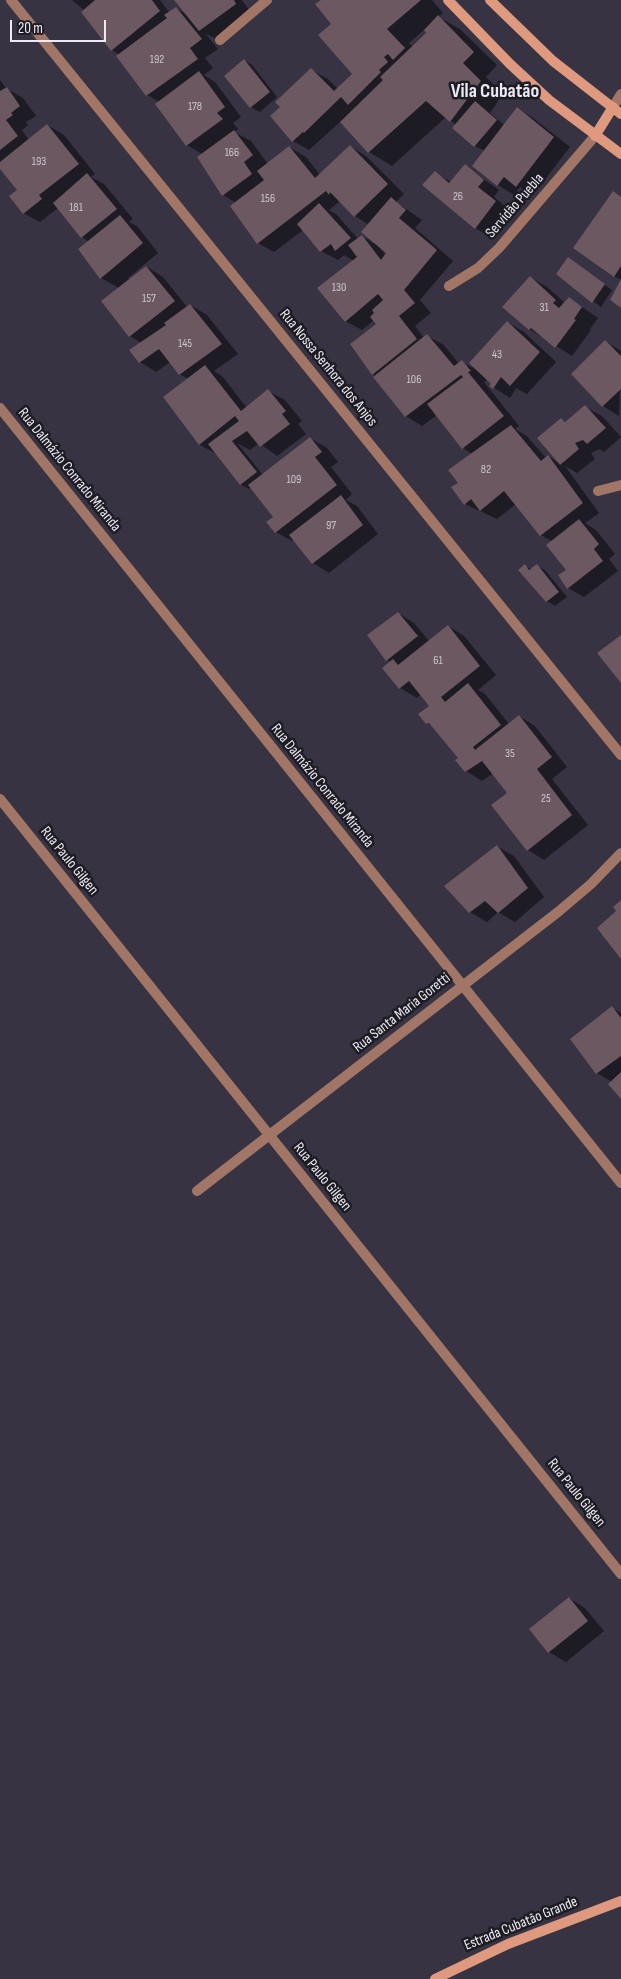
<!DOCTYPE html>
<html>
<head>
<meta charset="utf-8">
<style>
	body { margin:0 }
	#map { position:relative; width:621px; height:1979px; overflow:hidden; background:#373342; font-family:"Sofia Sans Condensed",sans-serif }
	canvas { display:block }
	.scale { position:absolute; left:10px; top:20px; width:96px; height:22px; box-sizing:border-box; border:2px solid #eceaf4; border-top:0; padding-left:6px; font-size:15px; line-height:18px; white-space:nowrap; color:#eceaf4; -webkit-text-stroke:4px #1e1c23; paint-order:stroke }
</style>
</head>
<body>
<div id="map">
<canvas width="621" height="1979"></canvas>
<div class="scale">20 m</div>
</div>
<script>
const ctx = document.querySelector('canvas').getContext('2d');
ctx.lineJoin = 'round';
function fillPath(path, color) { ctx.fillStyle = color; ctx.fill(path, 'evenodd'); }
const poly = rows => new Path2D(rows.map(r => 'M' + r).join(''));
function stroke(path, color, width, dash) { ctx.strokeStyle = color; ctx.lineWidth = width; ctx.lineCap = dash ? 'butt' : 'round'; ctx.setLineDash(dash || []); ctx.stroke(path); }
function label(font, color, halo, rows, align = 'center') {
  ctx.font = font + ' "Sofia Sans Condensed",sans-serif'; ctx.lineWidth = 5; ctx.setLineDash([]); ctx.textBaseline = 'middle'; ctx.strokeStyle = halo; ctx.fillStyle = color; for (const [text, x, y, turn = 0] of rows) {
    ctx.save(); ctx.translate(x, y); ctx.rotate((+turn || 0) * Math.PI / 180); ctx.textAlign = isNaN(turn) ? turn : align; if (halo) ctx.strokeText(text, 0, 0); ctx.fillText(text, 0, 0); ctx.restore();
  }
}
const shadow = poly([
	[72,0,160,0,170,13,176,8,187,15,176,0,242,0,252,14,216,39,205,33,218,49,205,58,213,68,204,75,215,82,241,117,233,123,238,129,234,132,251,141,268,164,289,147,306,157,320,175,350,146,366,156,404,194,396,202,422,220,415,228,453,261,420,300,431,313,415,326,424,338,427,336,444,345,459,364,462,362,475,369,507,322,524,332,556,362,527,394,516,388,510,398,491,386,493,384,488,380,484,382,519,426,515,429,527,436,546,458,548,456,559,463,561,419,567,422,585,407,602,416,621,437,604,452,599,449,591,453,595,459,577,473,565,466,599,513,585,523,596,530,615,554,609,559,618,571,584,597,568,588,567,570,553,542,541,535,516,504,497,519,465,504,460,483,472,454,463,448,437,415,422,426,406,416,373,374,378,324,374,320,362,330,345,321,354,261,344,255,338,260,321,251,303,230,274,252,258,243,236,203,223,195,198,157,202,154,187,145,157,105,160,102,147,95,120,55,112,50,84,10],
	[340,201,355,216,369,225,375,244,362,236,358,239,336,214,329,210],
	[380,247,388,253,386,256,380,248],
	[323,0,432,0,443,13,439,17,461,30,497,65,486,77,503,94,490,113,504,125,517,108,533,118,570,147,533,195,520,187,514,195,498,185,474,166,485,151,475,146,456,125,446,117,392,166,369,152,341,121,309,150,293,141,281,107,311,70,328,79,338,89,353,74],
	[425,29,428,33,413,47,409,43],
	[244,60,252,65,277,97,260,112,251,107],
	[0,80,6,88,23,98,36,116,26,122,28,125,22,130,29,140,47,125,64,135,95,174,91,177,104,184,133,219,129,222,137,226,158,253,128,278,130,280,147,267,163,277,187,307,190,305,207,315,238,354,214,371,222,376,247,408,268,391,285,400,302,421,298,424,306,434,277,456,259,443,250,450,237,443,263,475,310,438,327,448,338,462,331,467,352,494,346,500,357,506,378,534,329,573,313,563,295,539,292,541,276,532,275,517,251,487,249,489,240,484,217,454,200,445,165,397,189,379,179,374,170,362,156,372,140,362,131,350,141,343,130,336,103,301,119,288,101,278,79,250,89,242,82,237,58,208,40,222,23,213,19,190,0,167],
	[465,166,499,190,494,197,512,212,492,238,475,228,435,173,451,182],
	[621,197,621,280,614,276],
	[568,259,612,290,601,307,558,274],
	[530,277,547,287,565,303,569,298,598,318,590,329,591,330,572,356,529,329],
	[606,342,621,351,619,416,603,406],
	[525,566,531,569,537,566,545,570,567,597,555,606,547,601],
	[398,613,414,623,429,641,448,626,464,636,496,675,478,690,485,694,509,724,519,716,535,726,567,767,552,779,588,825,544,860,528,850,493,806,509,793,494,773,482,781,466,771,460,759,435,727,427,723,430,706,421,694,417,698,400,688,384,668,392,662,387,660],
	[498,847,514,856,544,897,515,922,498,912,487,922,470,912,446,887],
	[612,1008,621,1013,621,1097,612,1082,597,1073,571,1039],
	[569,1598,585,1608,604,1631,566,1662,549,1652,531,1629]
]);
const building = poly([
	[95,0,152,0,160,11,111,51,81,12],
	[174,0,234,0,236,4,199,31],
	[321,0,421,0,387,29,405,48,393,60,388,54,384,57,388,62,379,70,381,72,348,105,341,97,304,133,303,132,292,142,270,116,280,107,275,102,311,68,334,91,352,74,318,35,331,24,315,4],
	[176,7,202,39,190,48,198,59,146,96,116,56,167,18,164,15],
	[438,15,474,52,463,63,481,81,450,122,426,101,368,153,340,122,383,80,380,77,426,33,424,30],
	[244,59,270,92,250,108,224,76],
	[199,71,225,107,217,113,223,119,186,146,155,104],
	[7,87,20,106,11,113,13,115,6,120,18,136,0,150,0,91],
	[475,101,497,120,474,147,452,128],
	[517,107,554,137,516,187,504,177,497,186,472,166],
	[47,124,79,164,39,195,42,199,23,214,9,196,17,190,0,169,0,162],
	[234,130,253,155,244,162,252,174,222,196,197,157],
	[350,145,388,184,354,217,330,192,329,195,326,191,257,244,230,206,264,180,257,171,289,146,315,178],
	[465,164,484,180,478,187,496,201,475,229,422,185,435,171,449,183],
	[87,173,117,209,81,238,53,203],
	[613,191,621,197,621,266,614,277,573,248],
	[391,197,406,210,399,218,437,250,404,290,415,303,399,316,417,339,372,375,350,344,376,324,370,317,374,313,372,310,383,300,378,294,345,322,317,288,357,257,348,245,362,235,381,260,386,253,361,232],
	[319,203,351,238,335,251,331,244,320,252,297,224],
	[120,215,143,243,100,279,78,249],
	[568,257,605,284,592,303,556,274],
	[146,266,175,301,129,337,101,301],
	[530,276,556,300,553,303,559,308,569,297,582,307,574,319,576,320,555,348,531,328,529,330,502,307],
	[621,279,621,308,610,300],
	[190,304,222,344,179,375,159,349,139,363,129,350,166,325,164,323],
	[507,321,540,352,510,386,501,377,493,389,489,386,491,384,469,363],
	[427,334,454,366,462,360,471,371,468,372,504,416,462,449,427,404,463,377,461,375,405,417,373,377],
	[605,340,621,356,621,389,602,407,571,374],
	[205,365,241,411,268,389,286,411,282,414,290,424,260,447,247,431,232,441,257,472,240,485,208,444,239,421,235,416,199,445,163,397],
	[585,405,606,428,587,444,583,440,575,443,579,449,560,465,537,438,561,418,565,422],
	[511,425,541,461,548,455,583,503,540,536,504,491,480,511,471,499,464,505,451,487,458,483,448,470],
	[310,437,322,452,315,457,337,485,275,533,266,522,273,517,248,485],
	[341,495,363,525,312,564,289,535],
	[579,519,599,544,594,549,603,561,567,589,558,575,566,570,546,545],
	[525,564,529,570,537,564,559,592,546,602,518,570],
	[398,612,418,636,386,661,367,635],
	[448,625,480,666,441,697,445,702,468,683,501,725,473,747,475,750,519,715,552,757,537,769,572,815,527,851,491,805,507,793,482,761,465,772,455,760,458,758,429,723,426,724,418,714,429,706,409,681,399,689,382,668,393,659,398,665],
	[621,635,621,683,597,653],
	[497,845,528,888,498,913,485,901,469,913,444,886],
	[621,900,621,959,597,928,616,911,613,907],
	[612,1006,621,1018,621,1056,596,1074,570,1039],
	[621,1072,621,1099,608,1084],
	[569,1597,588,1621,548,1653,529,1629]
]);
const street = poly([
	[11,0,621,755],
	[220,40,267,0],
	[613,107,621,94],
	[449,286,478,268,499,248,595,136],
	[0,408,621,1183],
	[598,491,621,485],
	[0,799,621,1574],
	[197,1191,558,912,591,884,621,853]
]);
const secondary = poly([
	[448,0,510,64,549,100,621,154],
	[490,0,553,61,621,114],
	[595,136,613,107],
	[435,1979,508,1944,621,1901]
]);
const numberNames = [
	["192",157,60],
	["178",195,107],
	["166",232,153],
	["193",39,162],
	["26",458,197],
	["156",268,199],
	["181",76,208],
	["130",339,288],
	["157",149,299],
	["31",544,308],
	["145",185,344],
	["43",497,355],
	["106",414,380],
	["82",486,470],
	["109",294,480],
	["97",331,526],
	["61",438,661],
	["35",510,754],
	["25",546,799]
];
const streetNames = [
	["Servidão Puebla",515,206,-49],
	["Rua Nossa Senhora dos Anjos",328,368,51],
	["Rua Dalmázio Conrado Miranda",69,470,51],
	["Rua Dalmázio Conrado Miranda",322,786,51],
	["Rua Paulo Gilgen",69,861,51],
	["Rua Santa Maria Goretti",402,1013,-38],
	["Rua Paulo Gilgen",322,1177,51],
	["Rua Paulo Gilgen",576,1493,51],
	["Estrada Cubatão Grande",521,1924,-22]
];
const districtNames = [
	["Vila Cubatão",495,92]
];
fillPath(shadow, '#0007');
fillPath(building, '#6b5861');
stroke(street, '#a17666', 10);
stroke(secondary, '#de997f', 10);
label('12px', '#ccc6cf', null, numberNames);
label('15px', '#eceaf4', '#1e1c23', streetNames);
label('bold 20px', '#eceaf4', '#1e1c23', districtNames);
</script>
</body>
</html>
